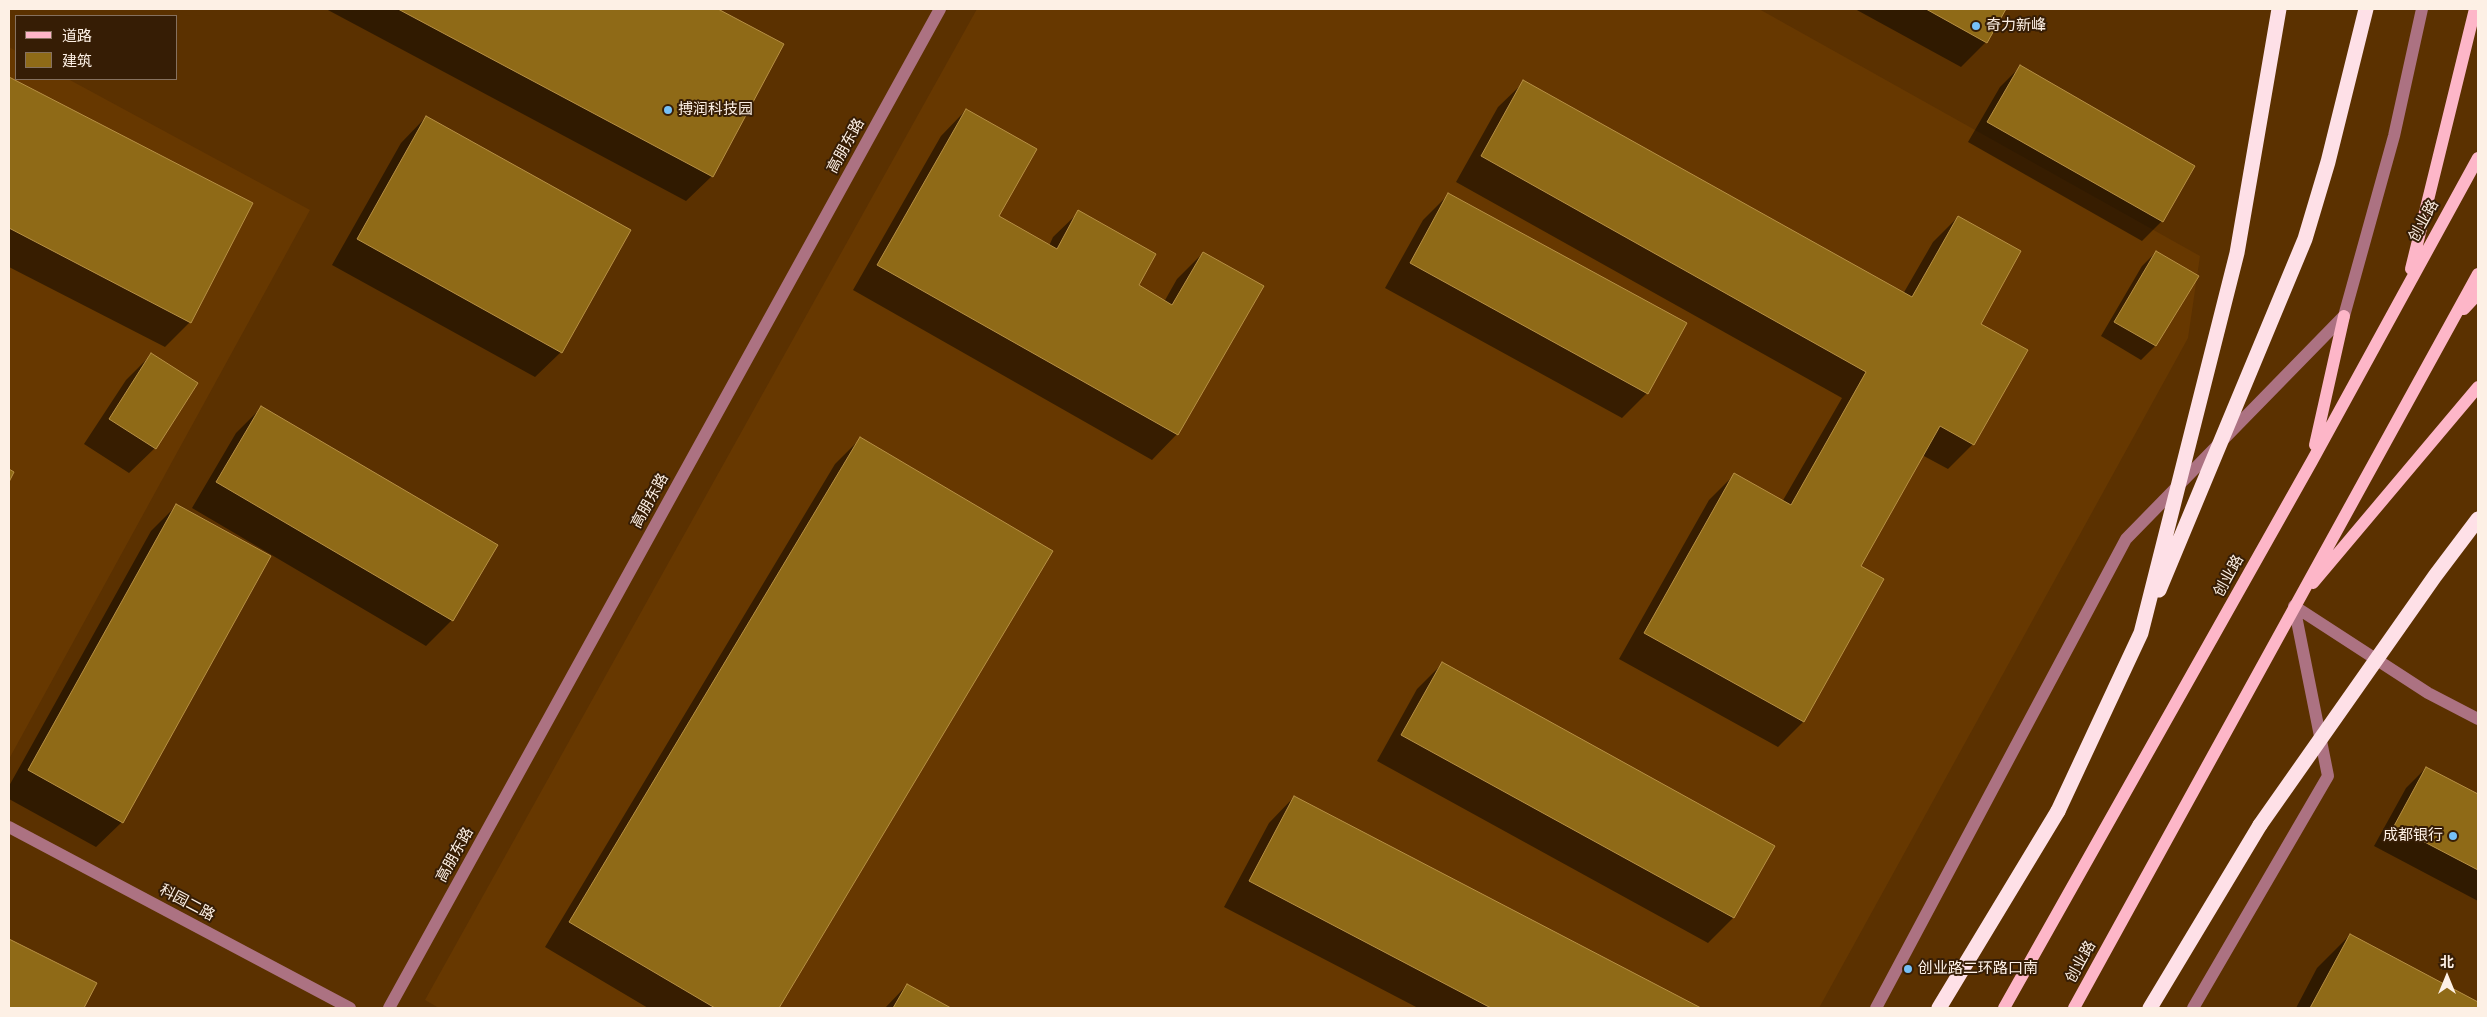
<!DOCTYPE html>
<html>
<head>
<meta charset="utf-8">
<style>
	body { margin:0 }
	#map { position:relative; width:2487px; height:1017px; overflow:hidden; background:#5b3100; font-family:Manrope,"Noto Sans SC",sans-serif }
	canvas { display:block }
	.frame { position:absolute; inset:0; border:10px solid #fdf0e5; pointer-events:none }
	.legend { position:absolute; left:15px; top:15px; width:162px; height:65px; box-sizing:border-box; background:#361d05; border:1px solid #86715f; margin:0; padding:6px 9px; list-style:none; font-size:15px; color:#fdf0e5 }
	.legend li { display:flex; align-items:center; gap:10px; height:25px }
	.legend b { width:25px; border:1px solid #86715f }
	.north { position:absolute; left:2422px; top:952px; width:50px; height:50px; -webkit-text-stroke:4px #361d05; paint-order:stroke; rotate:0deg; font-size:14px; font-weight:700; line-height:20px; text-align:center; color:#fdf0e5 }
	.north::after { content:''; display:block; margin:auto; width:18px; height:22px; background:#fdf0e5; clip-path:polygon(50% 0,100% 100%,50% 72%,0 100%) }
</style>
</head>
<body>
<div id="map">
<canvas width="2487" height="1017"></canvas>
<div class="frame"></div>
<ul class="legend">
<li><b style="height:6px;background:#fdb6c8"></b>道路</li>
<li><b style="height:14px;background:#8f6a17"></b>建筑</li>
</ul>
<div class="north">北</div>
</div>
<script>
const ctx = document.querySelector('canvas').getContext('2d');
ctx.lineJoin = 'round';
function fillPath(path, color) { ctx.fillStyle = color; ctx.fill(path, 'evenodd'); }
const poly = rows => new Path2D(rows.map(r => 'M' + r).join(''));
function stroke(path, color, width, dash) { ctx.strokeStyle = color; ctx.lineWidth = width; ctx.lineCap = dash ? 'butt' : 'round'; ctx.setLineDash(dash || []); ctx.stroke(path); }
function label(font, color, halo, rows, align = 'center') {
  ctx.font = font + ' Manrope,"Noto Sans SC",sans-serif'; ctx.lineWidth = 4; ctx.setLineDash([]); ctx.textBaseline = 'middle'; ctx.strokeStyle = halo; ctx.fillStyle = color; for (const [text, x, y, turn = 0] of rows) {
    ctx.save(); ctx.translate(x, y); ctx.rotate((+turn || 0) * Math.PI / 180); ctx.textAlign = isNaN(turn) ? turn : align; if (halo) ctx.strokeText(text, 0, 0); ctx.fillText(text, 0, 0); ctx.restore();
  }
}
const built = poly([
	[977,9,1759,9,2200,256,2188,338,1819,1008,439,1008,425,1000],
	[9,47,16,51,16,79,68,79,310,210,9,759]
]);
const shadow = poly([
	[326,9,716,9,782,44,712,176,686,201],
	[1855,9,2004,9,1986,42,1961,67],
	[2020,67,2162,221,2142,241,1968,142,2000,87],
	[9,78,252,204,190,322,165,347,9,267],
	[1524,82,1903,294,1933,242,1958,217,1979,325,1973,444,1948,469,1922,455,1859,566,1883,580,1803,722,1778,747,1619,659,1709,500,1734,475,1782,502,1842,398,1456,182,1498,107],
	[966,110,997,217,1049,246,1053,237,1079,212,1137,286,1164,302,1177,279,1203,253,1177,434,1152,460,853,290,941,136],
	[426,117,561,352,535,377,332,265,401,143],
	[1448,195,1647,393,1622,418,1385,288,1423,220],
	[2156,252,2197,276,2155,346,2141,360,2101,336,2142,266],
	[152,354,155,448,129,473,84,444,126,380],
	[261,408,452,620,426,646,192,508,236,433],
	[860,439,1051,552,777,1008,648,1008,545,947,835,464],
	[176,506,122,822,96,847,9,799,9,786,151,531],
	[1442,664,1773,846,1733,918,1708,943,1377,761,1417,689],
	[2426,768,2478,796,2478,901,2374,846,2406,788],
	[1294,797,1698,1008,1418,1008,1224,907,1269,823],
	[2350,935,2478,1003,2478,1008,2296,1008,2317,968],
	[9,940,95,983,82,1008,9,1008],
	[907,985,949,1008,885,1008]
]);
const building = poly([
	[398,9,718,9,784,44,713,177,398,9],
	[1926,9,2006,9,1987,43,1926,9],
	[2020,65,2195,166,2163,222,1987,122,2020,65],
	[9,77,253,203,191,323,9,228,9,77],
	[1523,80,1912,297,1958,216,2021,251,1981,324,2028,350,1974,445,1940,426,1861,566,1884,579,1804,722,1644,633,1734,473,1791,505,1866,372,1481,156,1523,80],
	[966,109,1037,149,999,216,1057,249,1078,210,1156,254,1139,285,1172,305,1203,252,1264,286,1178,435,877,265,966,109],
	[426,116,631,230,562,353,357,239,426,116],
	[1448,193,1687,323,1648,394,1410,263,1448,193],
	[2156,251,2199,276,2156,346,2114,322,2156,251],
	[151,353,198,383,156,449,109,419,151,353],
	[261,406,498,545,453,621,216,482,261,406],
	[860,437,1053,551,779,1008,715,1008,569,922,860,437],
	[9,469,14,472,9,482,9,469],
	[176,504,271,556,123,823,28,770,176,504],
	[1442,662,1775,846,1734,918,1401,735,1442,662],
	[2426,767,2478,794,2478,870,2394,826,2426,767],
	[1294,796,1701,1008,1491,1008,1249,881,1294,796],
	[2350,934,2478,1002,2478,1008,2310,1008,2350,934],
	[9,939,97,983,84,1008,9,1008,9,939],
	[907,984,951,1008,893,1008,907,984]
]);
const minor = poly([
	[2294,606,2428,693,2478,719],
	[9,827,350,1008],
	[389,1008,940,9],
	[1876,1008,2126,539,2344,316,2394,136,2422,9],
	[2193,1008,2328,776,2294,606]
]);
const major = poly([
	[2411,269,2475,9],
	[2464,309,2478,294],
	[2315,445,2344,316],
	[2313,583,2478,387],
	[2004,1008,2312,461,2478,158],
	[2074,1008,2478,274]
]);
const highway = poly([
	[1939,1008,2058,811],
	[2150,1008,2260,825]
]);
const highwayBridge = poly([
	[2159,590,2305,239,2328,162,2366,9],
	[2058,811,2141,633,2237,253,2279,9],
	[2260,825,2435,576,2478,519]
]);
const markers = [
	[1976,26,5,"#76c0f7"],
	[668,110,5,"#76c0f7"],
	[2453,836,5,"#76c0f7"],
	[1908,969,5,"#76c0f7"]
];
const poiNames = [
	["奇力新峰",1986,26],
	["搏润科技园",678,110],
	["成都银行",2443,836,"right"],
	["创业路二环路口南",1918,969]
];
const streetNames = [
	["高朋东路",846,146,-61],
	["创业路",2424,221,-61],
	["高朋东路",650,501,-61],
	["创业路",2229,576,-61],
	["高朋东路",455,855,-61],
	["科园二路",187,903,28],
	["创业路",2081,962,-61]
];
fillPath(built, '#673800');
fillPath(shadow, '#0007');
fillPath(building, '#8f6a17');
stroke(building, '#b79044', 1);
stroke(minor, '#ac7282', 12);
stroke(major, '#fdb6c8', 12);
stroke(highway, '#fee0e7', 15);
stroke(highwayBridge, '#fee0e7', 15);
for (const [x, y, r, color] of markers) { const dot = new Path2D(); dot.arc(x, y, r, 0, 2 * Math.PI); ctx.fillStyle = color; ctx.fill(dot); stroke(dot, '#361d05', 2); }
label('15px', '#fdf0e5', '#361d05', poiNames, 'left');
label('15px', '#fdf0e5', '#361d05', streetNames);
</script>
</body>
</html>
